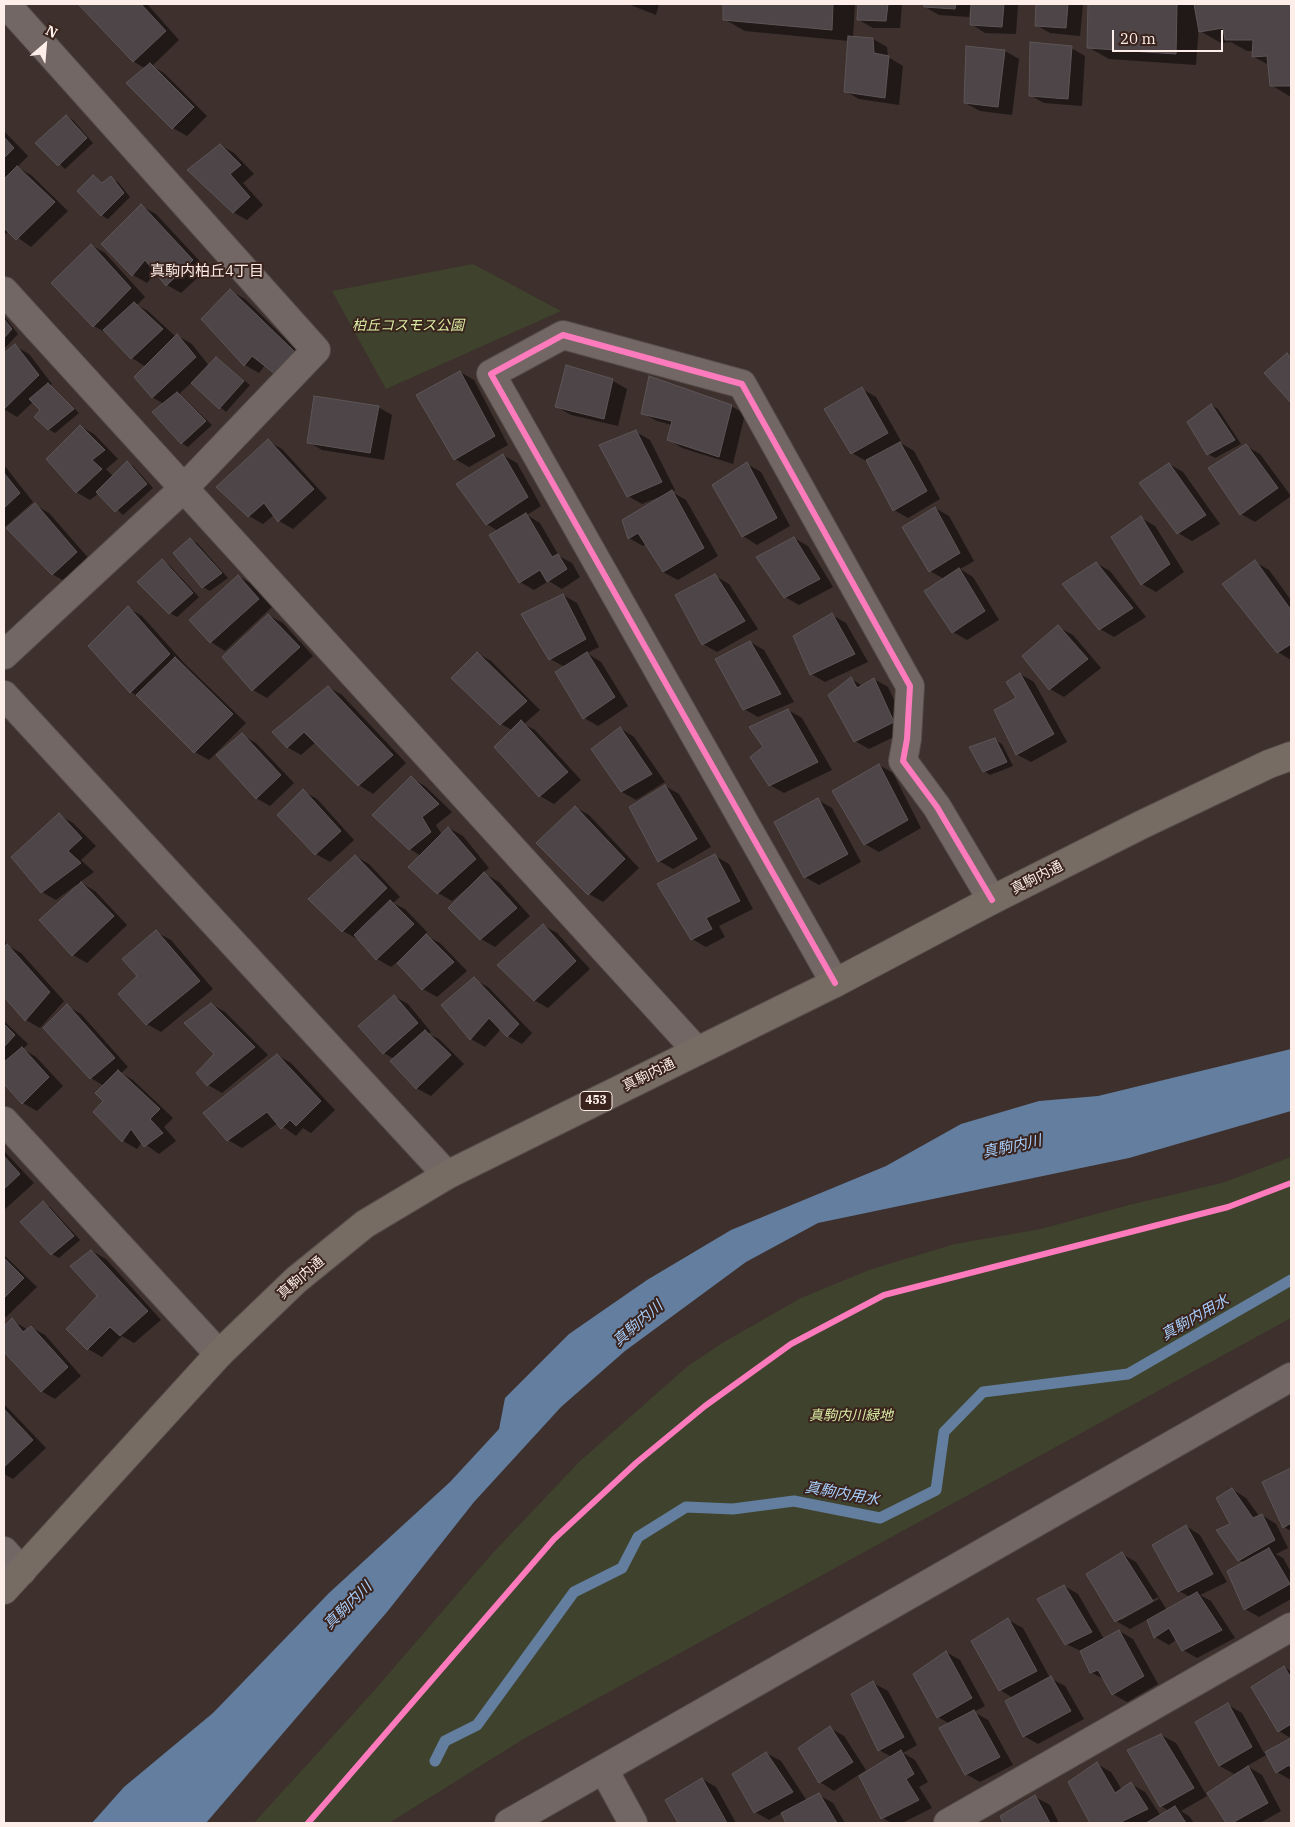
<!DOCTYPE html>
<html>
<head>
<meta charset="utf-8">
<style>
	body { margin:0 }
	#map { position:relative; width:1295px; height:1827px; overflow:hidden; background:#3d302d; font-family:"IBM Plex Serif",serif }
	canvas { display:block }
	.frame { position:absolute; inset:0; border:5px solid #fdeee9; pointer-events:none }
	.north { position:absolute; left:20px; top:20px; width:50px; height:50px; -webkit-text-stroke:4px #39231c; paint-order:stroke; rotate:27deg; font-size:14px; font-weight:700; line-height:20px; text-align:center; color:#fdeee9 }
	.north::after { content:''; display:block; margin:auto; width:18px; height:22px; background:#fdeee9; clip-path:polygon(50% 0,100% 100%,50% 72%,0 100%) }
	.scale { position:absolute; left:1112px; top:30px; width:111px; height:22px; box-sizing:border-box; border:2px solid #fdeee9; border-top:0; padding-left:6px; font-size:15px; line-height:18px; white-space:nowrap; color:#fdeee9; -webkit-text-stroke:4px #39231c; paint-order:stroke }
</style>
</head>
<body>
<div id="map">
<canvas width="1295" height="1827"></canvas>
<div class="frame"></div>
<div class="north">N</div>
<div class="scale">20 m</div>
</div>
<script>
const ctx = document.querySelector('canvas').getContext('2d');
ctx.lineJoin = 'round';
function fillPath(path, color) { ctx.fillStyle = color; ctx.fill(path, 'evenodd'); }
const poly = rows => new Path2D(rows.map(r => 'M' + r).join(''));
function stroke(path, color, width, dash) { ctx.strokeStyle = color; ctx.lineWidth = width; ctx.lineCap = dash ? 'butt' : 'round'; ctx.setLineDash(dash || []); ctx.stroke(path); }
function label(font, color, halo, rows, align = 'center') {
  ctx.font = font + ' "IBM Plex Serif","Noto Sans JP",serif'; ctx.lineWidth = 4; ctx.setLineDash([]); ctx.textBaseline = 'middle'; ctx.strokeStyle = halo; ctx.fillStyle = color; for (const [text, x, y, turn = 0] of rows) {
    ctx.save(); ctx.translate(x, y); ctx.rotate((+turn || 0) * Math.PI / 180); ctx.textAlign = isNaN(turn) ? turn : align; if (halo) ctx.strokeText(text, 0, 0); ctx.fillText(text, 0, 0); ctx.restore();
  }
}
const green = poly([
	[473,264,561,311,386,389,332,291],
	[1291,1157,1291,1318,525,1738,389,1823,254,1823,373,1692,491,1555,579,1462,688,1366,724,1342,801,1298,869,1270,955,1244,1041,1229,1129,1205,1222,1183]
]);
const water = poly([
	[1291,1049,1291,1111,1129,1158,818,1223,746,1262,625,1351,561,1407,474,1502,387,1612,206,1823,92,1823,124,1787,213,1713,329,1593,450,1482,499,1429,505,1398,569,1334,647,1280,731,1230,886,1166,961,1124,1039,1101,1098,1096]
]);
const shadow = poly([
	[79,4,147,4,179,40,152,66,164,73,207,116,187,136,173,128,128,83,146,69,133,61],
	[628,4,659,4,656,15],
	[725,4,855,4,853,38,873,39,887,47,888,57,903,66,899,105,859,99,845,91,849,41,745,31,724,19],
	[859,4,902,4,900,28,873,28,859,20],
	[925,4,1018,4,1016,34,985,33,971,24,972,9,970,9,969,17,939,15,925,7],
	[1037,4,1083,4,1080,36,1050,33,1036,25],
	[1089,4,1291,4,1291,97,1271,85,1269,65,1254,57,1254,51,1247,51,1231,42,1221,43,1200,31,1199,24,1196,65,1109,59,1088,47],
	[1071,48,1085,56,1082,106,1044,103,1030,95],
	[1005,51,1019,59,1012,115,980,111,965,103],
	[66,116,73,120,93,143,65,169,37,143],
	[4,131,28,156,17,167,31,175,68,211,31,247,9,231,4,235],
	[220,145,234,153,254,174,243,183,263,205,247,220,233,212],
	[93,176,103,183,111,178,118,182,130,197,108,219,101,215],
	[142,206,156,214,207,269,181,293,167,285,156,272,147,283,133,275,103,244],
	[91,245,105,253,145,297,137,305,148,311,176,337,178,336,192,344,209,366,216,358,250,385,226,412,192,382,179,394,212,425,188,447,182,443,153,412,164,404,152,397,146,367,132,358,108,334,94,326,53,283],
	[231,291,245,299,308,361,265,365,259,373,245,365,203,319],
	[4,316,18,334,4,349],
	[15,346,29,354,52,384,50,386,79,413,55,433,48,429,42,410,34,401,17,417,4,409,4,354],
	[567,366,613,381,627,389,618,426,571,415,557,407],
	[460,372,474,380,508,445,469,467,455,459],
	[862,389,876,397,901,441,899,442,914,451,940,499,908,518,894,510,868,460,866,461,852,453],
	[1211,405,1218,409,1241,444,1215,458,1208,454,1189,423],
	[731,406,745,414,733,464,682,448,668,439,672,425,657,421,642,413],
	[378,407,392,415,384,460,322,450,308,442],
	[80,426,94,434,118,459,106,469,113,476,127,463,133,466,153,488,123,515,99,493,90,500,76,492],
	[636,432,650,440,675,490,672,492,686,500,718,556,678,580,663,572,646,544,643,546,629,538,664,495,642,504,628,496],
	[268,441,282,449,327,498,293,529,279,521,274,515,263,524,249,516],
	[1246,446,1260,454,1291,496,1255,522,1241,514],
	[503,455,517,463,541,506,527,515,540,523,559,556,572,563,580,577,562,589,549,581,534,590,520,582,498,531,487,524],
	[747,464,761,472,790,526,757,545,743,536],
	[1169,464,1183,472,1220,524,1192,541,1178,533],
	[4,465,33,502,6,526,8,528,35,505,49,513,91,561,66,582,52,574,6,526,4,529],
	[935,508,949,516,974,561,960,569,973,577,999,620,967,640,953,632,944,579,930,571],
	[1141,518,1155,526,1184,572,1156,592,1142,584],
	[794,538,808,546,833,587,799,605,785,597],
	[190,539,197,543,228,578,210,591,203,587,175,553],
	[162,561,169,565,199,597,177,617,170,613],
	[1255,562,1269,570,1291,600,1291,660,1278,652],
	[1096,563,1110,571,1146,617,1114,637,1100,629],
	[238,576,252,584,272,607,225,651,211,642,190,620],
	[715,576,729,584,758,629,717,652,703,644],
	[563,595,577,603,599,647,587,653,601,662,628,706,598,726,584,718,565,667,550,659],
	[128,608,142,616,184,663,246,723,209,760,195,752,139,697,131,692],
	[268,615,283,623,313,656,267,698,253,690],
	[832,615,846,623,868,662,825,682,811,674],
	[1058,627,1073,635,1101,668,1064,697,1050,689],
	[750,642,764,650,794,702,758,717,744,709],
	[477,653,491,661,540,710,524,724,535,730,581,780,554,804,540,796,512,730,501,724],
	[1020,674,1034,682,1067,742,1031,762,1016,754],
	[851,679,863,686,874,679,888,687,908,730,869,749,855,741],
	[328,687,342,695,406,763,373,794,359,785,316,742,301,755,287,747],
	[788,710,802,718,832,770,784,793,770,785],
	[620,728,634,737,665,782,636,800,622,792],
	[242,735,256,743,294,783,270,806,256,798],
	[995,740,1002,744,1013,766,990,775,984,771],
	[879,765,893,773,921,828,879,852,865,844],
	[411,778,425,786,452,812,436,825,442,835,449,828,463,836,489,868,483,873,499,882,530,916,495,947,481,939,450,908,475,883,474,882,452,901,438,893,421,856,410,849],
	[665,786,679,794,711,847,673,869,659,861],
	[303,791,317,799,354,840,330,862,316,854,279,815],
	[818,800,832,808,861,862,819,885,805,877],
	[575,807,589,815,639,868,603,902,589,894],
	[59,815,73,823,96,846,81,860,94,872,80,882,95,891,127,925,87,963,73,955,40,920,78,886,76,885,56,900,42,892],
	[355,856,369,864,400,897,393,903,405,909,427,932,425,935,440,943,467,971,437,997,423,989,397,962,391,967,377,959,358,938,357,939,343,931],
	[715,856,729,864,753,909,719,926,725,937,706,947,692,939],
	[543,925,557,933,590,969,548,1008,534,1000],
	[156,932,171,940,213,989,161,1032,147,1024,139,976],
	[4,939,7,945,21,953,64,1001,40,1028,26,1020,4,995],
	[474,979,488,987,532,1033,522,1044,508,1036,501,1029,485,1047,471,1039],
	[394,996,408,1004,431,1032,429,1034,439,1039,464,1064,431,1096,416,1088,394,1059,384,1053],
	[211,1004,225,1012,268,1055,222,1093,208,1085,198,1073,216,1054],
	[67,1006,81,1014,128,1067,121,1073,133,1080,173,1118,164,1127,176,1141,159,1154,142,1142,137,1149,123,1141,94,1112,105,1101,104,1086,91,1078],
	[4,1021,28,1044,23,1049,36,1057,63,1086,37,1111,23,1103,4,1082],
	[277,1055,291,1063,335,1110,311,1133,303,1128,296,1136,278,1123,242,1148,228,1140],
	[4,1151,34,1183,4,1210],
	[43,1203,50,1207,80,1240,59,1258,52,1254],
	[92,1251,106,1259,161,1320,134,1343,122,1336,102,1357,88,1349,99,1296],
	[4,1255,37,1287,6,1317,4,1316],
	[12,1320,28,1330,31,1327,45,1335,81,1376,55,1399,41,1391,4,1350,4,1327],
	[4,1404,46,1448,13,1479,4,1474],
	[1291,1470,1291,1531,1284,1527,1264,1483],
	[1232,1489,1246,1498,1259,1516,1262,1515,1276,1524,1288,1548,1276,1554,1283,1558,1291,1572,1291,1599,1259,1617,1245,1609,1245,1563,1239,1560,1232,1525],
	[1186,1526,1200,1535,1227,1582,1200,1595,1211,1601,1235,1638,1197,1658,1183,1650,1177,1639,1169,1645,1155,1637,1148,1619,1130,1629,1116,1621,1122,1554,1136,1562,1167,1610,1190,1597,1179,1591],
	[1158,1597,1159,1599,1121,1620,1121,1617],
	[1064,1586,1078,1594,1104,1639,1119,1631,1133,1639,1158,1684,1127,1702,1113,1694,1105,1680,1091,1672,1081,1651,1066,1644],
	[1008,1620,1023,1628,1050,1678,1065,1686,1084,1719,1038,1744,1024,1736,1013,1698,1000,1690],
	[946,1652,960,1660,985,1706,974,1712,988,1720,1013,1765,980,1782,966,1774,950,1724,938,1717],
	[1284,1667,1291,1671,1291,1738,1279,1731],
	[873,1683,888,1691,917,1745,903,1753,915,1760,928,1782,919,1787,932,1808,902,1823,892,1823,882,1818,892,1757,879,1750],
	[1228,1705,1242,1713,1264,1753,1291,1739,1291,1780,1277,1772,1268,1754,1247,1766,1262,1775,1281,1811,1260,1823,1228,1823,1209,1793,1240,1773,1239,1771,1234,1774,1220,1766],
	[830,1728,844,1736,866,1770,834,1791,820,1782],
	[1161,1735,1176,1743,1207,1796,1181,1811,1189,1816,1194,1823,1092,1823,1070,1782,1097,1764,1111,1772,1122,1790,1131,1784,1145,1792,1161,1816,1169,1811,1161,1806],
	[766,1753,781,1761,807,1801,819,1795,833,1803,845,1823,788,1823,782,1813,769,1820,755,1812],
	[702,1779,716,1787,736,1823,679,1823,667,1801],
	[1035,1797,1050,1805,1059,1823,1005,1823,1001,1817]
]);
const stream = poly([
	[435,1761,445,1741,477,1725,574,1592,622,1568,638,1537,686,1507,733,1509,794,1501,880,1518,936,1490,944,1432,983,1392,1128,1374,1291,1280]
]);
const building = poly([
	[78,4,141,4,166,31,133,62,78,4],
	[723,4,833,4,832,30,723,20,723,4],
	[858,4,888,4,886,21,857,20,858,4],
	[924,4,956,4,955,9,924,7,924,4],
	[971,4,1004,4,1002,27,970,25,971,4],
	[1036,4,1068,4,1066,28,1035,26,1036,4],
	[1088,4,1177,4,1176,54,1087,48,1088,4],
	[1194,4,1291,4,1291,86,1270,86,1267,56,1252,57,1253,40,1225,40,1223,28,1199,32,1194,4],
	[848,36,873,38,874,53,889,56,885,98,844,92,848,36],
	[1030,42,1072,46,1068,99,1029,96,1030,42],
	[966,46,1005,50,998,107,964,103,966,46],
	[150,63,194,107,172,129,126,83,150,63],
	[66,115,87,138,58,166,35,143,66,115],
	[4,137,14,148,4,158,4,137],
	[220,144,241,165,230,174,250,197,233,213,187,170,220,144],
	[17,166,55,202,16,240,4,228,4,179,17,166],
	[93,175,102,183,111,176,124,193,101,216,77,191,93,175],
	[141,204,193,260,166,286,145,260,132,276,101,244,141,204],
	[91,244,131,288,93,327,51,283,91,244],
	[230,289,295,352,275,374,252,356,244,366,201,319,230,289],
	[134,302,163,329,131,359,103,330,134,302],
	[4,319,12,329,4,338,4,319],
	[177,334,196,357,152,398,134,377,177,334],
	[15,344,39,375,4,409,4,353,15,344],
	[1287,353,1291,358,1291,403,1264,373,1287,353],
	[216,357,244,381,219,409,191,383,216,357],
	[566,365,613,379,604,419,555,407,566,365],
	[460,371,495,436,454,460,416,395,460,371],
	[649,376,732,405,719,457,667,440,672,421,641,414,649,376],
	[48,383,74,409,48,430,34,417,40,410,29,399,48,383],
	[862,387,888,433,851,454,824,409,862,387],
	[177,392,206,421,181,444,152,412,177,392],
	[314,396,379,406,370,453,307,443,314,396],
	[1211,404,1235,440,1207,455,1187,422,1211,404],
	[80,425,105,450,92,460,102,469,76,493,46,459,80,425],
	[636,430,662,482,627,497,599,445,636,430],
	[268,439,314,489,278,522,264,503,248,517,216,487,268,439],
	[900,442,927,491,893,511,866,460,900,442],
	[1246,444,1278,488,1240,515,1208,468,1246,444],
	[503,454,528,497,486,525,456,484,503,454],
	[127,461,147,484,115,512,96,492,127,461],
	[747,462,777,518,742,537,712,485,747,462],
	[1169,463,1206,515,1177,534,1139,483,1169,463],
	[4,473,20,493,4,508,4,473],
	[672,490,704,548,663,572,638,533,628,539,622,520,672,490],
	[35,503,77,552,52,575,6,528,35,503],
	[935,507,960,553,929,572,902,527,935,507],
	[526,513,552,557,558,554,567,569,547,582,540,570,519,583,489,535,526,513],
	[1141,516,1170,564,1141,585,1111,537,1141,516],
	[794,537,820,579,784,598,756,557,794,537],
	[190,538,222,573,202,588,173,553,190,538],
	[162,559,193,593,169,614,137,582,162,559],
	[1255,560,1291,610,1291,644,1277,653,1222,584,1255,560],
	[1096,562,1133,608,1099,630,1062,584,1096,562],
	[959,568,985,611,952,633,924,591,959,568],
	[715,574,745,621,702,645,675,595,715,574],
	[238,575,259,599,210,643,189,620,238,575],
	[563,594,586,639,549,660,521,614,563,594],
	[128,606,170,654,130,693,88,646,128,606],
	[832,613,855,654,810,675,793,636,832,613],
	[268,614,300,647,252,691,222,657,268,614],
	[1058,625,1088,659,1049,690,1022,656,1058,625],
	[750,641,781,694,743,710,715,659,750,641],
	[477,652,527,701,500,725,451,678,477,652],
	[587,652,615,697,583,719,555,672,587,652],
	[175,657,233,714,194,753,136,695,175,657],
	[1020,673,1054,734,1016,755,994,710,1016,698,1006,682,1020,673],
	[851,677,857,688,874,678,894,722,854,742,828,695,851,677],
	[328,686,393,755,358,786,304,732,287,748,272,732,328,686],
	[788,709,818,762,769,786,750,757,763,747,749,727,788,709],
	[521,720,568,772,539,797,494,747,521,720],
	[620,727,652,774,621,792,591,749,620,727],
	[242,733,281,775,256,799,216,755,242,733],
	[995,738,1007,762,983,772,969,747,995,738],
	[879,764,908,820,864,845,832,791,879,764],
	[411,776,439,804,422,817,431,832,409,850,372,815,411,776],
	[665,785,697,839,658,862,629,807,665,785],
	[303,789,341,831,315,855,277,815,303,789],
	[818,798,848,854,804,878,774,822,818,798],
	[575,806,625,859,588,895,536,843,575,806],
	[59,813,82,838,68,851,81,863,41,893,11,857,59,813],
	[448,827,476,859,437,894,408,867,448,827],
	[715,854,740,901,706,918,712,929,691,940,657,884,715,854],
	[355,855,387,888,342,932,308,899,355,855],
	[484,872,517,908,480,940,448,908,484,872],
	[81,882,114,916,72,956,39,920,81,882],
	[390,900,414,924,376,960,354,935,390,900],
	[543,924,576,961,534,1001,497,965,543,924],
	[156,930,200,981,146,1025,118,994,137,976,122,959,156,930],
	[426,934,454,962,422,990,397,963,426,934],
	[7,944,50,992,25,1021,4,997,4,947,7,944],
	[474,977,519,1024,507,1037,489,1018,470,1040,441,1005,474,977],
	[394,995,418,1023,383,1054,358,1026,394,995],
	[211,1003,255,1047,207,1086,196,1073,214,1054,184,1023,211,1003],
	[67,1004,115,1058,90,1079,43,1028,67,1004],
	[4,1024,15,1035,4,1047,4,1024],
	[425,1030,451,1055,416,1089,390,1061,425,1030],
	[22,1047,49,1077,22,1104,4,1084,4,1062,22,1047],
	[277,1054,321,1101,296,1126,290,1120,281,1129,267,1112,227,1141,203,1113,277,1054],
	[118,1070,160,1109,150,1119,163,1133,144,1147,131,1129,122,1142,93,1112,103,1101,95,1093,118,1070],
	[4,1156,20,1174,4,1189,4,1156],
	[43,1201,74,1236,51,1255,20,1222,43,1201],
	[91,1250,148,1311,120,1336,110,1327,87,1350,66,1329,97,1296,70,1266,91,1250],
	[4,1258,24,1278,4,1298,4,1258],
	[12,1318,23,1332,31,1326,68,1367,41,1392,4,1352,4,1326,12,1318],
	[4,1409,33,1440,4,1467,4,1409],
	[1291,1468,1291,1523,1283,1528,1262,1482,1291,1468],
	[1232,1488,1253,1518,1262,1514,1275,1540,1238,1561,1216,1530,1230,1524,1216,1498,1232,1488],
	[1186,1525,1213,1574,1178,1592,1152,1545,1186,1525],
	[1269,1548,1290,1584,1244,1610,1227,1571,1269,1548],
	[1122,1552,1153,1601,1115,1622,1086,1574,1122,1552],
	[1064,1585,1092,1632,1065,1645,1037,1599,1064,1585],
	[1197,1592,1222,1630,1182,1651,1169,1628,1154,1638,1147,1620,1197,1592],
	[1008,1618,1037,1671,999,1691,971,1641,1008,1618],
	[1119,1630,1144,1676,1112,1695,1098,1670,1090,1673,1080,1651,1119,1630],
	[946,1651,972,1698,937,1718,913,1674,946,1651],
	[1284,1666,1291,1678,1291,1724,1278,1732,1251,1687,1284,1666],
	[1051,1676,1071,1711,1023,1737,1005,1701,1051,1676],
	[873,1681,904,1737,878,1751,851,1694,873,1681],
	[1228,1703,1252,1747,1219,1766,1195,1722,1228,1703],
	[974,1710,1000,1757,965,1775,939,1728,974,1710],
	[830,1726,853,1762,819,1783,798,1748,830,1726],
	[1161,1734,1194,1788,1160,1807,1127,1750,1161,1734],
	[1291,1738,1291,1768,1289,1765,1276,1773,1265,1752,1291,1738],
	[901,1750,914,1774,906,1779,919,1800,881,1819,859,1776,901,1750],
	[766,1752,793,1792,754,1813,732,1774,766,1752],
	[1097,1762,1115,1793,1131,1782,1148,1809,1119,1823,1090,1823,1068,1782,1097,1762],
	[1248,1766,1268,1803,1232,1823,1226,1823,1207,1793,1248,1766],
	[702,1778,727,1823,678,1823,665,1800,702,1778],
	[819,1793,837,1823,786,1823,781,1813,819,1793],
	[1035,1795,1050,1823,1003,1823,1000,1816,1035,1795],
	[1175,1806,1186,1823,1146,1823,1175,1806]
]);
const minor = poly([
	[4,291,697,1051],
	[4,655,184,488,316,350,6,4],
	[4,695,447,1175],
	[835,983,491,374,563,335,742,384,910,686,907,739,903,761,937,807,992,900],
	[4,1121,219,1354],
	[4,1551,22,1571],
	[604,1770,633,1823],
	[948,1823,1291,1627]
]);
const tertiary = poly([
	[509,1823,1291,1377]
]);
const trunk = poly([
	[4,1590,219,1354,296,1280,365,1224,447,1175,835,983,992,900,1141,825,1269,764,1291,756]
]);
const cycleway = poly([
	[835,983,491,374,563,335,742,384,910,686,907,739,903,761,937,807,992,900],
	[308,1823,554,1539,636,1463,705,1406,791,1344,884,1295,1228,1207,1291,1183]
]);
const shields = [
	[596,1101,32]
];
const shieldNames = [
	["453",596,1101]
];
const parkNames = [
	["柏丘コスモス公園",408,326],
	["真駒内川緑地",851,1416]
];
const streetNames = [
	["真駒内通",1037,878,-27],
	["真駒内通",649,1075,-26],
	["真駒内通",301,1278,-41]
];
const neighbourhoodNames = [
	["真駒内柏丘4丁目",207,272]
];
const waterNames = [
	["真駒内川",1012,1147,-12],
	["真駒内用水",1195,1318,-30],
	["真駒内川",638,1324,-41],
	["真駒内用水",842,1494,10],
	["真駒内川",348,1606,-45]
];
fillPath(green, '#3f432d');
fillPath(water, '#637e9f');
fillPath(shadow, '#0007');
stroke(stream, '#637e9f', 11);
fillPath(building, '#4e4548');
stroke(building, '#5d5557', 1);
stroke(minor, '#574c49', 30);
stroke(tertiary, '#574c49', 30);
stroke(trunk, '#574c49', 30);
stroke(minor, '#726764', 28);
stroke(tertiary, '#726764', 28);
stroke(trunk, '#766c64', 28);
stroke(cycleway, '#fd7abc', 6);
for (const [x, y, w] of shields) { const box = new Path2D(); box.roundRect(x - w / 2, y - 9.5, w, 19, 4); ctx.fillStyle = '#39231c'; ctx.fill(box); stroke(box, '#fdeee9', 1); }
label('bold 12px', '#fdeee9', null, shieldNames);
label('italic 14px', '#d8eba3', '#39231c', parkNames);
label('14px', '#fdeee9', '#39231c', streetNames);
label('15px', '#fdeee9', '#39231c', neighbourhoodNames);
label('italic 15px', '#a7cefc', '#39231c', waterNames);
</script>
</body>
</html>
